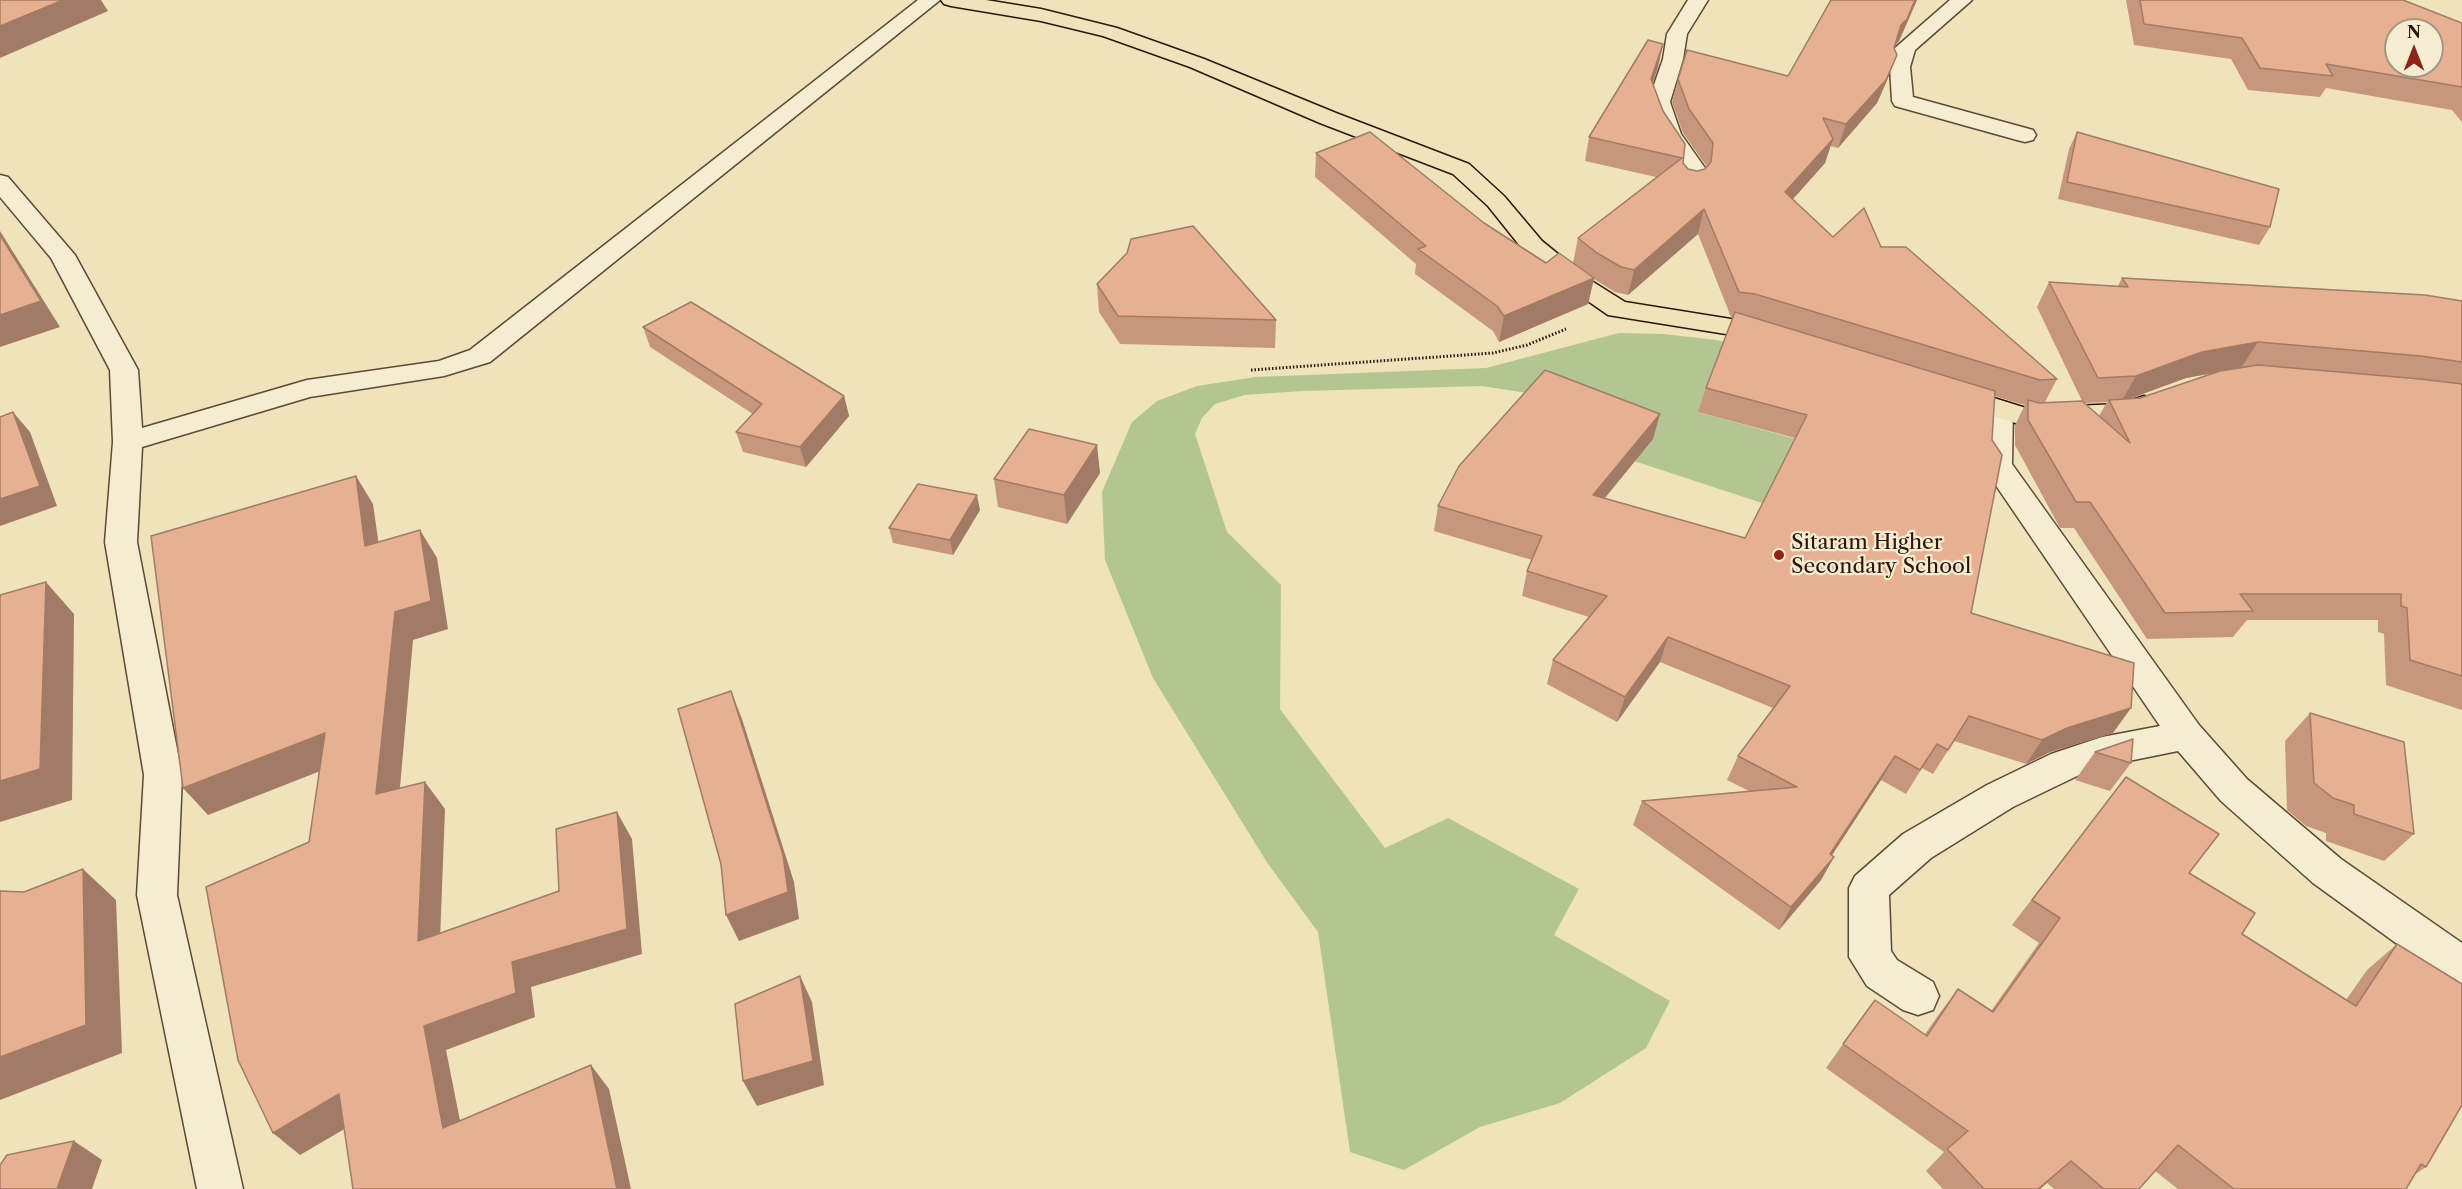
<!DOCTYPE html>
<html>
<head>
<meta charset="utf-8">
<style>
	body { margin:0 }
	#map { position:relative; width:2462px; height:1189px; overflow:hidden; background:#eee3ba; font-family:"Libre Caslon Text",serif }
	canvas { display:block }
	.north { position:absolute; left:2384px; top:18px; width:60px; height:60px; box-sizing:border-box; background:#f4edd2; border:2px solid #a59682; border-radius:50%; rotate:0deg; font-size:16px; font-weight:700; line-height:24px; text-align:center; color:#2e140a }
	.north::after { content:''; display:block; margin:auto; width:21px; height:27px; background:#8f2418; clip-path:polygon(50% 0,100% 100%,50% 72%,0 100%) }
</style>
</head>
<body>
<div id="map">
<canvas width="2462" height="1189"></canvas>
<div class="north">N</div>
</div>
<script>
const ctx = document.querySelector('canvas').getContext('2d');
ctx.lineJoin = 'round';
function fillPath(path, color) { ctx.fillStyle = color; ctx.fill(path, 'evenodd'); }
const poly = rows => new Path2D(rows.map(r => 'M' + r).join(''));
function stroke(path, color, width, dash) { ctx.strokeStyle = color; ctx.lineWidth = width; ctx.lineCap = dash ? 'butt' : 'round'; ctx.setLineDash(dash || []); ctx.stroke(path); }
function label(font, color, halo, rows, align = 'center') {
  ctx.font = font + ' "Libre Caslon Text",serif'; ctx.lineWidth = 4.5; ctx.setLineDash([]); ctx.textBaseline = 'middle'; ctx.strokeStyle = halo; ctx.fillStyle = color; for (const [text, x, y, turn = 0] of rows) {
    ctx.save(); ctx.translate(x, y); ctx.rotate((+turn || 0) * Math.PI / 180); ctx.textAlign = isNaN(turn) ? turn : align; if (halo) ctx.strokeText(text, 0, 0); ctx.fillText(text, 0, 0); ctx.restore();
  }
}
const green = poly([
	[1619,333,1663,334,1717,340,1829,373,1698,412,1796,439,1765,504,1634,461,1540,395,1482,386,1302,391,1245,395,1215,404,1202,418,1195,434,1227,532,1281,585,1280,709,1385,848,1448,818,1579,889,1554,935,1670,1001,1646,1048,1560,1103,1480,1127,1404,1170,1350,1152,1318,932,1268,864,1153,678,1105,560,1102,492,1132,422,1157,401,1197,386,1256,377,1486,368]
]);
const path = poly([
	[1251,370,1493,353,1527,345,1566,329]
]);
const minor = poly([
	[918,0,940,0,490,362,444,376,310,397,142,447,137,542,182,775,177,895,243,1189,197,1189,137,895,144,775,105,542,113,442,110,370,51,258,0,197,0,175,8,177,75,255,138,370,142,428,307,380,439,361,470,350,918,0],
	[1688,0,1708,0,1687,34,1683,59,1670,102,1681,134,1705,168,1702,186,1698,191,1690,193,1682,191,1678,186,1681,168,1659,134,1648,102,1663,59,1667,34,1688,0],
	[1950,0,1972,0,1915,50,1910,67,1913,97,2033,130,2036,135,2033,140,2025,142,2017,140,1895,106,1892,101,1890,67,1895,48,1950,0],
	[1999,400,2009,403,2013,409,2012,464,2199,725,2247,779,2341,859,2462,943,2462,986,2447,980,2313,883,2221,801,2178,751,2104,766,2077,776,2013,807,1931,858,1889,895,1891,951,1897,960,1933,982,1939,996,1933,1010,1918,1015,1903,1010,1867,986,1849,957,1849,888,1855,876,1903,834,1987,785,2051,754,2102,737,2160,726,1982,465,1985,409,1989,403,1999,400]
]);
const major = poly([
	[941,0,986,0,1041,9,1117,28,1204,59,1336,113,1469,164,1504,196,1542,241,1590,280,1625,302,1737,320,1783,334,1787,340,1783,346,1773,348,1732,335,1608,315,1572,290,1524,251,1488,206,1453,174,1320,123,1190,67,1103,36,1041,21,951,6,944,4,941,0],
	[1952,385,2026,408,2120,404,2144,396,2154,399,2158,405,2154,411,2124,422,2025,426,1942,400,1938,394,1942,388,1952,385]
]);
const wall = poly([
	[1831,0,1917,0,1899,41,1895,45,1888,78,1877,103,1838,148,1830,146,1825,163,1792,200,1833,237,1881,247,2057,379,2045,402,2082,401,2037,307,2049,282,2118,286,2122,278,2462,301,2462,710,2386,685,2384,634,2378,632,2378,620,2247,620,2233,637,2147,639,2074,528,2060,528,2015,445,2015,425,2025,405,1994,396,1971,613,2113,733,2050,752,2026,764,1954,741,1933,774,1922,768,1906,794,1881,780,1832,855,1834,857,1821,880,1779,930,1633,825,1642,801,1749,791,1727,780,1738,756,1773,708,1660,662,1617,722,1547,684,1553,660,1589,617,1522,596,1527,571,1532,560,1434,531,1438,506,1653,439,1604,498,1745,538,1795,438,1698,412,1706,388,1733,318,1731,317,1698,234,1628,295,1615,292,1594,279,1588,304,1499,342,1493,331,1415,274,1416,264,1315,177,1316,153,1484,223,1546,263,1573,263,1578,238,1656,177,1585,161,1589,137,1663,44,1658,67,1653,83,1663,111,1685,144,1683,163,1688,169,1697,171,1705,169,1707,167,1683,133,1672,102,1678,79,1788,76],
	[2214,373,2140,398,2128,399,2186,378],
	[2107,402,2099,416,2085,403],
	[2126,0,2403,0,2462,23,2462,122,2452,110,2326,88,2320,97,2248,90,2231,59,2134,45],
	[2077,132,2270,227,2259,245,2058,199,2069,149],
	[1097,284,1276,320,1275,348,1120,344,1099,312],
	[643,327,844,396,849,416,806,467,743,452,736,432,753,414,650,347],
	[1100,473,1067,524,998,507,994,479],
	[980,510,953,555,893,543,889,528],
	[2310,713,2414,834,2384,861,2326,841,2326,833,2306,826,2287,810,2285,741],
	[2095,752,2131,763,2110,791,2075,780],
	[2126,777,2189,873,2242,934,2346,1000,2367,970,2397,944,2426,1167,2414,1175,2406,1189,2178,1189,2155,1171,2139,1189,2054,1189,2047,1183,2040,1189,1943,1189,1926,1171,1944,1152,1826,1068,1843,1044,1925,1034,1939,1014,1958,989,1991,1011,2039,943,2012,925]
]);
const shadedWall = poly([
	[63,0,101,0,108,11,0,58,0,26],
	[1915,0,1917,0,1899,41,1893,47,1901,25],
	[1663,44,1658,67,1646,103,1651,79],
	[1897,55,1888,78,1877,103,1838,148,1846,124],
	[1833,139,1825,163,1777,217,1785,192],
	[1704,209,1698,234,1628,295,1634,270],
	[0,231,60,327,0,347],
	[1594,278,1588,304,1499,342,1504,316],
	[2258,342,2241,368,2186,378,2121,402,2136,376,2202,352],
	[844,396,849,416,806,467,800,447],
	[13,412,30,432,57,506,0,526,0,499],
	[1660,414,1653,439,1587,520,1593,495],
	[1097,445,1100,473,1067,524,1064,495],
	[356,476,373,504,383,574,365,546],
	[977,495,980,510,953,555,950,540],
	[420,530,437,558,448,629,413,640,397,821,376,794,395,612],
	[46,582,74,614,72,800,0,822,0,781],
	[1668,637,1660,662,1617,722,1625,697],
	[731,691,742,719,794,882,799,919,739,941,726,915],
	[2131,708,2113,733,2050,752,2026,764,2042,740,2067,728],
	[325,733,346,761,208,815,183,788],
	[1895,756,1881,780,1819,875,1834,857,1821,880,1779,930,1791,907,1830,854],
	[425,782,445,809,439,966,418,941],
	[617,812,632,839,642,954,531,987,535,1017,446,1050,466,1151,443,1128,424,1026,512,962],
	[83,869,116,900,122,1053,0,1100,0,1057],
	[800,976,812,1002,824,1085,757,1106,743,1081],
	[591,1065,609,1089,631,1189,617,1189],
	[339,1094,365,1117,300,1155,273,1133],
	[74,1141,102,1160,92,1189,57,1189],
	[2071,1161,2040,1189,2038,1189]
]);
const building = poly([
	[0,0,63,0,0,26,0,0],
	[1831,0,1915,0,1907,19,1901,25,1894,48,1897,55,1886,80,1846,124,1823,118,1833,139,1785,192,1833,237,1864,208,1881,247,1906,247,2057,379,2040,380,1755,294,1739,292,1704,209,1634,270,1621,267,1597,253,1578,238,1682,158,1589,137,1648,40,1663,44,1651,79,1663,111,1685,144,1683,163,1688,169,1697,171,1705,169,1711,162,1713,143,1689,109,1678,79,1687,50,1788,76,1831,0],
	[2140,0,2403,0,2462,23,2462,87,2326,64,2333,76,2260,68,2242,38,2144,24,2140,0],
	[2396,30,2432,30,2432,66,2396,66,2396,30],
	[1370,132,1484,223,1546,263,1559,253,1594,278,1504,316,1497,306,1418,249,1426,246,1316,153,1370,132],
	[2077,132,2279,189,2270,227,2067,182,2077,132],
	[1193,226,1276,320,1118,316,1097,284,1127,253,1131,239,1193,226],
	[0,235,41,301,0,315,0,235],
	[2122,278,2425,295,2462,301,2462,362,2421,356,2258,342,2202,352,2136,376,2098,378,2049,282,2128,287,2122,278],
	[691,302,844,396,800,447,736,432,762,404,643,327,691,302],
	[1735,312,1995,391,1992,440,2002,455,1971,613,2134,663,2131,708,2067,728,2042,740,1969,716,1948,750,1937,744,1920,770,1895,756,1830,854,1834,857,1791,907,1642,801,1797,787,1738,756,1790,686,1668,637,1625,697,1553,660,1607,596,1527,571,1542,536,1438,506,1459,466,1545,370,1660,414,1593,495,1745,538,1807,415,1706,388,1735,312],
	[2258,365,2420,379,2462,384,2462,676,2410,660,2407,608,2401,606,2401,594,2240,594,2253,611,2165,613,2090,502,2076,502,2028,420,2028,400,2039,403,2082,401,2130,443,2109,400,2140,398,2220,371,2258,365],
	[13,412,40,486,0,499,0,417,13,412],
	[1029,429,1097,445,1064,495,994,479,1029,429],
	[356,476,365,546,420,530,431,601,395,612,376,794,425,782,418,941,559,891,556,829,617,812,627,929,512,962,516,993,424,1026,443,1128,591,1065,617,1189,353,1189,339,1094,273,1133,238,1060,206,887,309,842,325,733,183,788,151,536,356,476],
	[918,484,977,495,950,540,889,528,918,484],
	[46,582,40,769,0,781,0,595,46,582],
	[731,691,783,855,788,892,726,915,721,864,678,709,731,691],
	[2310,713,2404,742,2414,834,2354,814,2354,805,2333,798,2314,783,2310,713],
	[2133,739,2131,763,2095,752,2133,739],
	[2126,777,2219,834,2189,873,2255,913,2242,934,2356,1006,2397,944,2462,984,2462,1105,2426,1167,2421,1164,2406,1189,2234,1189,2178,1145,2139,1189,2104,1189,2071,1161,2038,1189,1984,1189,1947,1149,1968,1131,1843,1044,1875,1000,1927,1036,1958,989,1993,1012,2060,918,2032,900,2126,777],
	[83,869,86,1025,0,1057,0,891,24,892,83,869],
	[800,976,813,1061,743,1081,735,1004,800,976],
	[74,1141,57,1189,0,1189,0,1165,7,1155,74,1141]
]);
const markers = [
	[1779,555,6,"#8f2418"]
];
const poiNames = [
	["Sitaram Higher",1791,543],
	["Secondary School",1791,567]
];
fillPath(green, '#b4c594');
stroke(minor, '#5e4836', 3);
stroke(major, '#2e140a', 3);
stroke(path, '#2e140a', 3, [1.5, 2]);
fillPath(minor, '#f4edd2');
fillPath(major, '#eee3ba');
fillPath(wall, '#c6977d');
fillPath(shadedWall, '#a17b66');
fillPath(building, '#e6b091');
stroke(building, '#a17b66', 1.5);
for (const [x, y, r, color] of markers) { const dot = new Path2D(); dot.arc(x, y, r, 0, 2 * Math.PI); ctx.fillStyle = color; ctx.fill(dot); stroke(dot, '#f4edd2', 2); }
label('21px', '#2e140a', '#f4edd2', poiNames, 'left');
</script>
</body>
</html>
